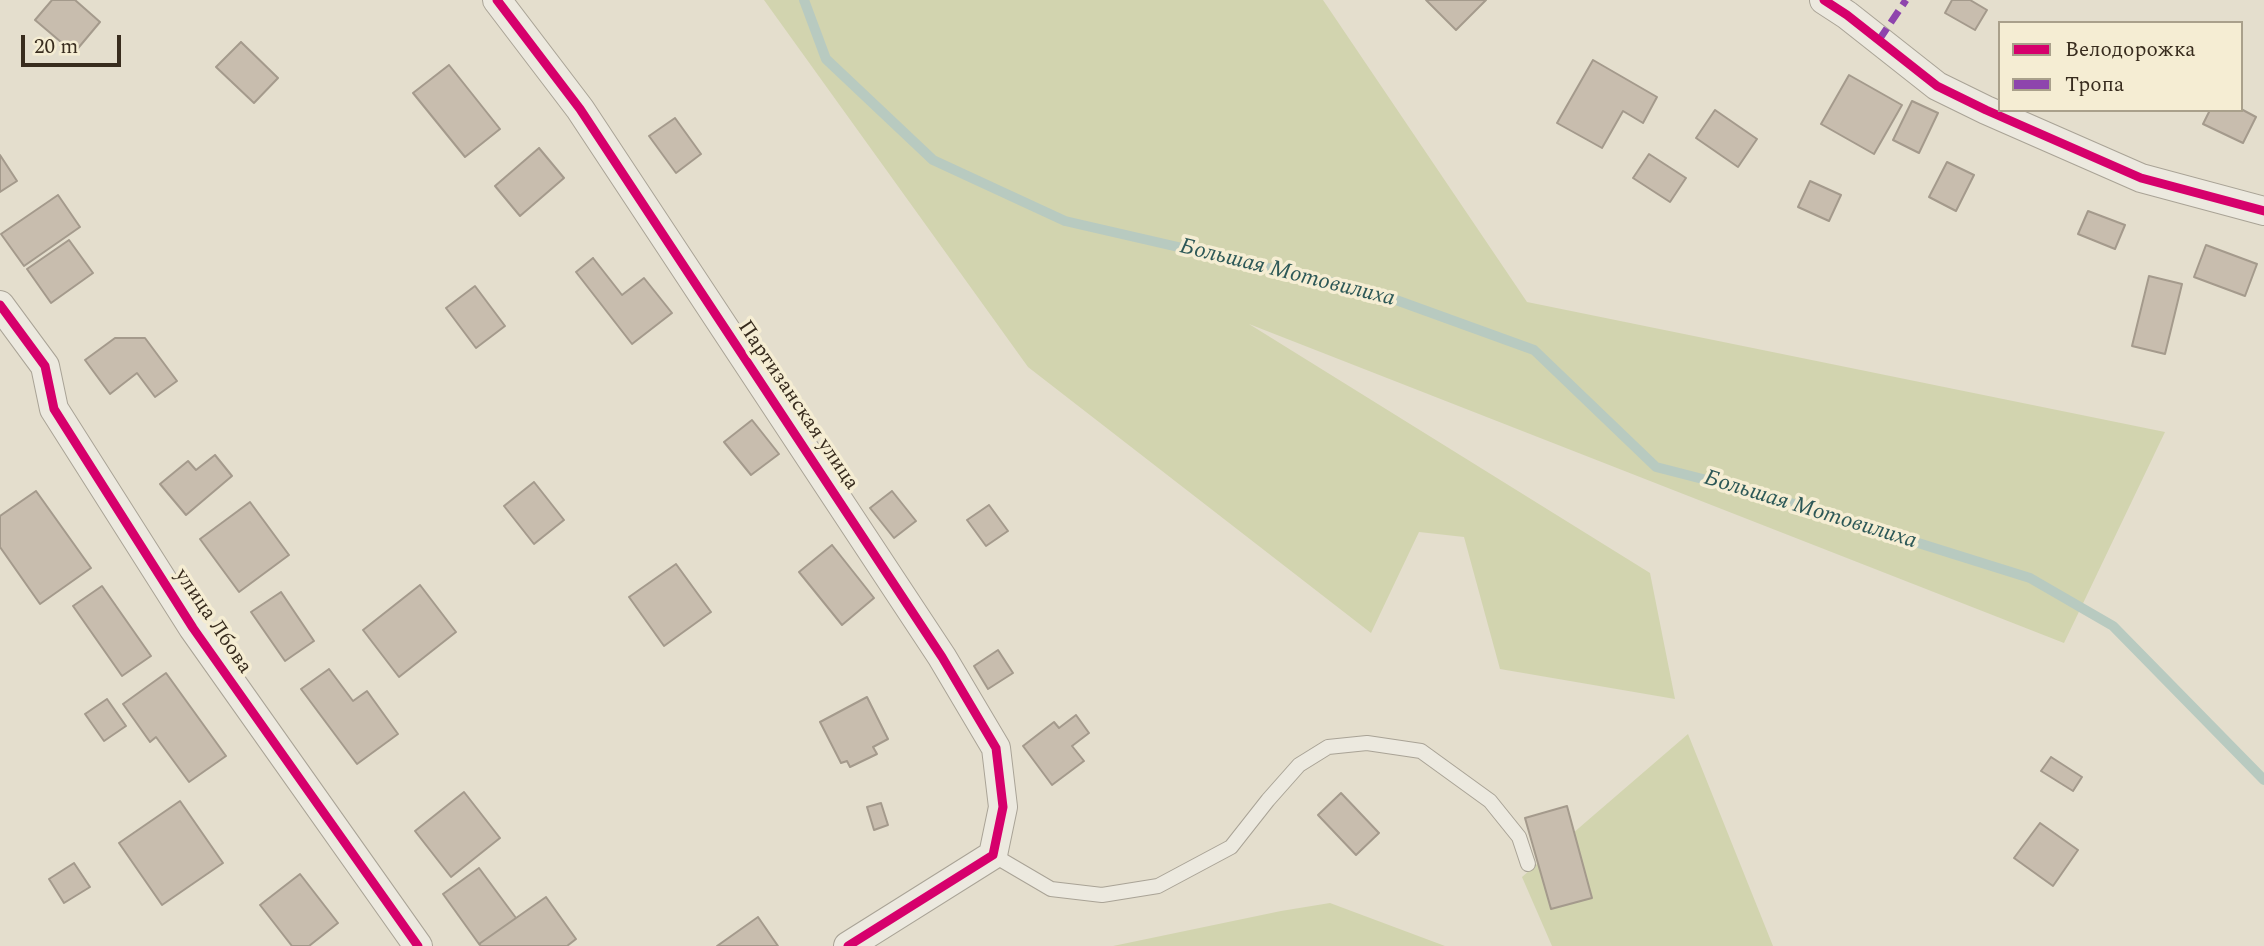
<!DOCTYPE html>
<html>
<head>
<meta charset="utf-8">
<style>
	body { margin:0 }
	#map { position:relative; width:2264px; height:946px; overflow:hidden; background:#e4decd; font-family:Spectral,serif }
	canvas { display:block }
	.legend { position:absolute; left:1998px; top:21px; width:245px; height:91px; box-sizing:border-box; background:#f5edd3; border:2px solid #a9a08b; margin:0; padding:9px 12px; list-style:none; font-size:21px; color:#382c1e }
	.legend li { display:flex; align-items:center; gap:14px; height:35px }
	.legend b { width:35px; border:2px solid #a9a08b }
	.scale { position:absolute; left:21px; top:35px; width:100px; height:32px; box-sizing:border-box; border:4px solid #382c1e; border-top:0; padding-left:9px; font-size:21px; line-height:24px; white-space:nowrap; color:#382c1e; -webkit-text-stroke:5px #f5edd3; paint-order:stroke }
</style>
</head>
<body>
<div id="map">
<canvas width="2264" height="946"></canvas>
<ul class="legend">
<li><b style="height:9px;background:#d6006c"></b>Велодорожка</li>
<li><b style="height:9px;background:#8e44ad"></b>Тропа</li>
</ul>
<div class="scale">20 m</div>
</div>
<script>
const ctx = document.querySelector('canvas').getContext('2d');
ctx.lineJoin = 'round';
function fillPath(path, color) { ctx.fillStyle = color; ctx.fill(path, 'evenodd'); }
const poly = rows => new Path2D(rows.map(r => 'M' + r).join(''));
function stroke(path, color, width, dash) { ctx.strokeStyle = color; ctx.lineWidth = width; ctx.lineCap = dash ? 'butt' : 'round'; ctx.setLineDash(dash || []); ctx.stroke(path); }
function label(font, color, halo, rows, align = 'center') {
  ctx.font = font + ' Spectral,serif'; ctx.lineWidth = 7; ctx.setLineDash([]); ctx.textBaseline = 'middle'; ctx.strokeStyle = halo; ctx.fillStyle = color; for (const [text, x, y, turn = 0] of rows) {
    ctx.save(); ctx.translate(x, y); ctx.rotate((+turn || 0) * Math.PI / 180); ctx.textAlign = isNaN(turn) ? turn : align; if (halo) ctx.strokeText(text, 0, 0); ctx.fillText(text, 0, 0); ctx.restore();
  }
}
const green = poly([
	[764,0,1323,0,1527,302,2165,432,2064,643,1249,324,1650,573,1675,699,1500,669,1464,537,1419,532,1371,633,1028,367],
	[1688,734,1773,946,1552,946,1522,877],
	[1330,903,1445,946,1113,946,1281,911]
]);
const stream = poly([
	[804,0,826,59,933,160,1065,221,1374,292,1534,350,1656,467,1765,495,2030,578,2113,626,2264,780]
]);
const building = poly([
	[52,0,75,0,100,22,74,53,35,20,52,0],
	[1426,0,1486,0,1456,30,1426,0],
	[1952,0,1970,0,1987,10,1975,30,1945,13,1952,0],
	[241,42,278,78,254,103,216,67,241,42],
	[1593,60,1657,97,1643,123,1623,111,1602,148,1557,123,1593,60],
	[449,65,500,129,465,157,413,93,449,65],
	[1849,75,1902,105,1874,154,1821,124,1849,75],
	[1912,101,1938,113,1919,153,1893,140,1912,101],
	[2241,109,2256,117,2243,143,2203,124,2210,110,2241,109],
	[1715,110,1757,139,1738,167,1696,138,1715,110],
	[675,118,701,154,676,173,649,136,675,118],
	[539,148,564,178,520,216,495,186,539,148],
	[1649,154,1686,178,1670,202,1633,178,1649,154],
	[0,155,17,181,0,192,0,155],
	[1947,162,1974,175,1956,211,1929,197,1947,162],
	[1810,181,1841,195,1829,221,1798,207,1810,181],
	[58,195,80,227,24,266,1,234,58,195],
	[2088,211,2125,225,2115,249,2078,234,2088,211],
	[69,240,93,273,51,303,27,269,69,240],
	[2206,245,2257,264,2245,296,2194,277,2206,245],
	[593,258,622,295,644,278,672,313,632,344,576,272,593,258],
	[2149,276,2182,284,2165,354,2132,346,2149,276],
	[475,286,505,326,476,348,446,308,475,286],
	[115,338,145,338,177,381,155,397,137,373,110,394,85,360,115,338],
	[752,420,779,454,751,475,724,442,752,420],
	[215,455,232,476,186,515,160,484,188,461,196,470,215,455],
	[534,482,564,520,534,544,504,506,534,482],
	[36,491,91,568,40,604,0,547,0,516,36,491],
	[892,491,916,521,894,538,870,508,892,491],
	[250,502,289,555,239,592,200,539,250,502],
	[989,505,1008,531,986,546,967,520,989,505],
	[832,545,874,598,842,625,799,572,832,545],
	[676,564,711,612,664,646,629,597,676,564],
	[420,585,456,632,399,677,363,630,420,585],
	[102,586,151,656,122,676,73,606,102,586],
	[281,592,314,641,285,661,251,612,281,592],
	[998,650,1013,673,988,689,974,666,998,650],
	[329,669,353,701,367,691,398,734,357,764,301,689,329,669],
	[166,673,226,756,189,782,156,737,150,742,123,704,166,673],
	[867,697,888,739,873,747,877,754,850,767,847,761,841,763,820,722,867,697],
	[107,699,126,726,104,741,85,714,107,699],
	[1076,715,1089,733,1072,746,1084,761,1052,785,1023,746,1054,722,1059,728,1076,715],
	[2051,757,2082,777,2073,791,2041,771,2051,757],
	[464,792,500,838,451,877,415,831,464,792],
	[1341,793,1379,833,1356,855,1318,815,1341,793],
	[180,801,223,863,162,905,119,843,180,801],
	[881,803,888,825,874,830,867,807,881,803],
	[1567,806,1592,898,1551,909,1525,818,1567,806],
	[2040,823,2078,850,2053,886,2014,858,2040,823],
	[74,863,90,887,64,903,49,879,74,863],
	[479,868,516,918,479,944,443,894,479,868],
	[300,874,338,923,309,946,292,946,260,905,300,874],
	[546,897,576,939,567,946,481,946,479,944,546,897],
	[758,917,778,946,717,946,758,917]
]);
const lane = poly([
	[993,855,1051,889,1102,895,1158,886,1231,847,1268,800,1299,765,1328,747,1367,743,1421,751,1490,801,1519,837,1528,864]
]);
const street = poly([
	[497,0,580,109,942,657,996,748,1003,807,993,855,848,946],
	[1824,0,1847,15,1937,86,1986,110,2141,178,2264,211],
	[0,305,45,366,54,409,193,628,418,946]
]);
const quiet = poly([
	[1879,40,1906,0]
]);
const cycleway = poly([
	[497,0,580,109,942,657,996,748,1003,807,993,855,848,946],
	[1824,0,1847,15,1937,86,1986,110,2141,178,2264,211],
	[0,305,45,366,54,409,193,628,418,946]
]);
const streetNames = [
	["Партизанская улица",797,406,56],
	["улица Лбова",212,622,56]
];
const waterNames = [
	["Большая Мотовилиха",1287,274,14],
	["Большая Мотовилиха",1810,511,17]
];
fillPath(green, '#d2d4af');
stroke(stream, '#b8cac0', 10);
fillPath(building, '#c8bdae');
stroke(building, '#a49a8c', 2);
stroke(lane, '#a9a396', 16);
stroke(street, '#a9a396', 30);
stroke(lane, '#ece9df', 14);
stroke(street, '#ece9df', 28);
stroke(quiet, '#8e44ad', 7, [14, 7]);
stroke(cycleway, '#d6006c', 9);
label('21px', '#382c1e', '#f5edd3', streetNames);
label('italic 23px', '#2d5857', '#f5edd3', waterNames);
</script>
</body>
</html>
